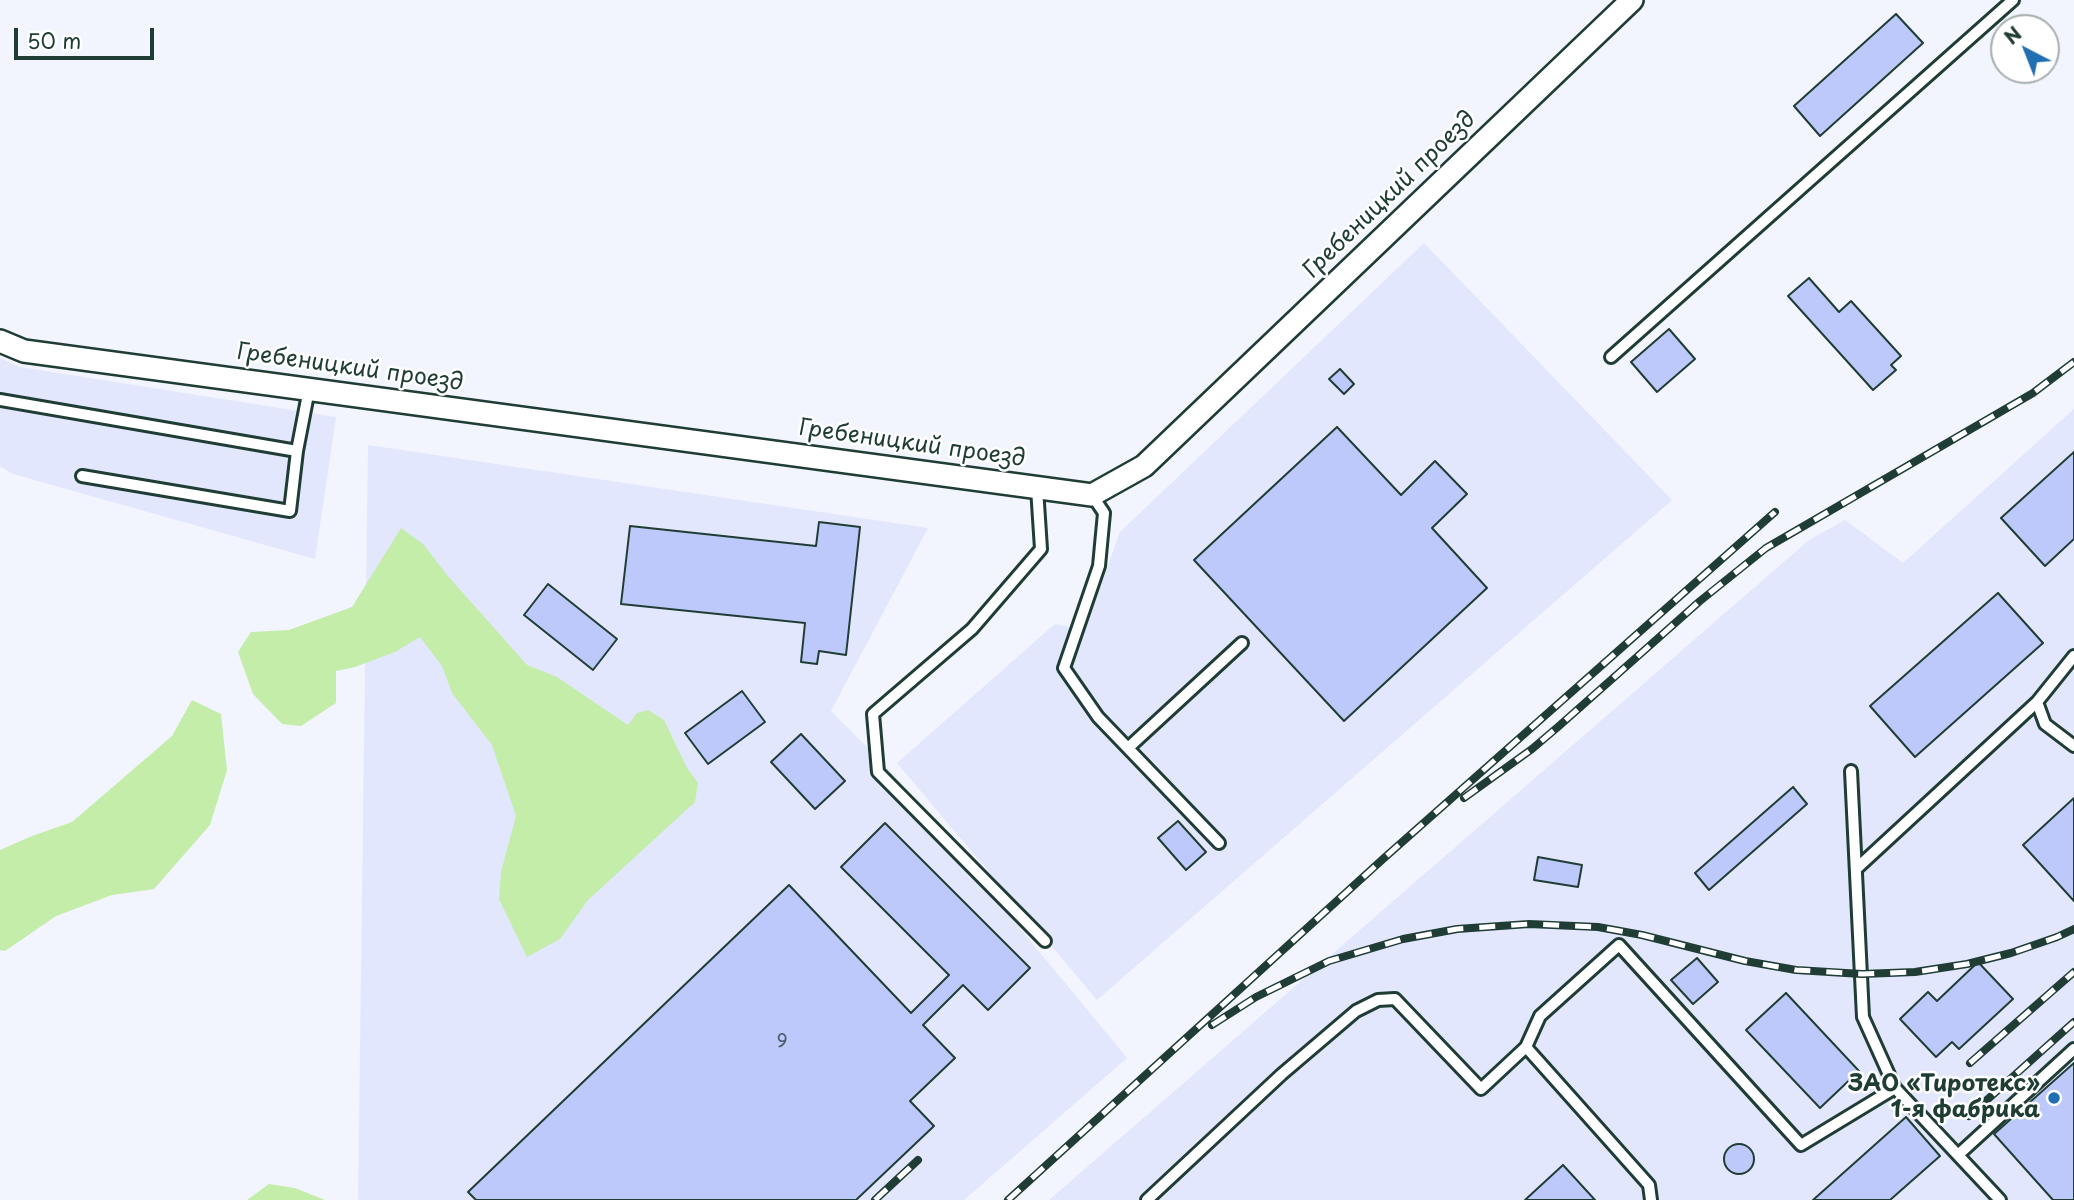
<!DOCTYPE html>
<html>
<head>
<meta charset="utf-8">
<style>
	body { margin:0 }
	#map { position:relative; width:2074px; height:1200px; overflow:hidden; background:#f2f4fe; font-family:"Playpen Sans",sans-serif }
	canvas { display:block }
	.north { position:absolute; left:1990px; top:14px; width:70px; height:70px; box-sizing:border-box; background:#fff; border:2px solid #a5b1ae; border-radius:50%; rotate:318deg; font-size:19px; font-weight:700; line-height:28px; text-align:center; color:#1f3d34 }
	.north::after { content:''; display:block; margin:auto; width:24px; height:32px; background:#1f6fb2; clip-path:polygon(50% 0,100% 100%,50% 72%,0 100%) }
	.scale { position:absolute; left:14px; top:28px; width:140px; height:32px; box-sizing:border-box; border:4px solid #1f3d34; border-top:0; padding-left:9px; font-size:21px; line-height:24px; white-space:nowrap; color:#1f3d34; -webkit-text-stroke:5px #fff; paint-order:stroke }
</style>
</head>
<body>
<div id="map">
<canvas width="2074" height="1200"></canvas>
<div class="north">N</div>
<div class="scale">50 m</div>
</div>
<script>
const ctx = document.querySelector('canvas').getContext('2d');
ctx.lineJoin = 'round';
function fillPath(path, color) { ctx.fillStyle = color; ctx.fill(path, 'evenodd'); }
const poly = rows => new Path2D(rows.map(r => 'M' + r).join(''));
function stroke(path, color, width, dash) { ctx.strokeStyle = color; ctx.lineWidth = width; ctx.lineCap = dash ? 'butt' : 'round'; ctx.setLineDash(dash || []); ctx.stroke(path); }
function label(font, color, halo, rows, align = 'center') {
  ctx.font = font + ' "Playpen Sans",sans-serif'; ctx.lineWidth = 5; ctx.setLineDash([]); ctx.textBaseline = 'middle'; ctx.strokeStyle = halo; ctx.fillStyle = color; for (const [text, x, y, turn = 0] of rows) {
    ctx.save(); ctx.translate(x, y); ctx.rotate((+turn || 0) * Math.PI / 180); ctx.textAlign = isNaN(turn) ? turn : align; if (halo) ctx.strokeText(text, 0, 0); ctx.fillText(text, 0, 0); ctx.restore();
  }
}
const built = poly([
	[1424,243,1672,500,1097,1000,897,763,1055,624,1085,630,1120,532],
	[0,358,20,367,336,417,315,559,13,474,0,466],
	[2074,409,2074,1200,1049,1200,1809,540,1845,520,1903,563],
	[368,445,928,528,831,711,885,765,1127,1058,964,1200,358,1200]
]);
const green = poly([
	[401,528,423,544,447,575,527,665,557,677,628,725,637,713,648,710,664,720,687,768,698,783,695,802,588,900,560,939,527,957,499,899,501,872,516,816,492,745,452,693,442,666,420,637,395,652,355,667,336,671,336,703,301,726,282,724,253,694,238,652,251,632,289,630,352,607],
	[192,700,221,714,227,770,210,825,154,889,112,895,56,916,5,951,0,950,0,850,32,836,72,822,172,736],
	[269,1184,295,1188,325,1200,247,1200]
]);
const building = poly([
	[1896,14,1923,43,1820,136,1794,106,1896,14],
	[1809,278,1839,312,1851,301,1901,356,1891,365,1896,370,1873,390,1788,296,1809,278],
	[1669,329,1695,359,1657,392,1631,362,1669,329],
	[1340,369,1354,384,1344,394,1329,379,1340,369],
	[1337,427,1401,495,1435,461,1467,494,1432,528,1487,588,1344,721,1194,560,1337,427],
	[2074,452,2074,539,2045,566,2001,518,2074,452],
	[819,522,860,527,846,655,819,651,817,664,801,662,805,623,621,604,630,526,816,546,819,522],
	[548,584,617,639,593,670,524,615,548,584],
	[1998,593,2043,643,1915,757,1870,706,1998,593],
	[742,691,765,722,708,764,685,733,742,691],
	[801,734,845,781,815,809,771,762,801,734],
	[1793,787,1807,804,1709,890,1695,873,1793,787],
	[2074,798,2074,901,2023,845,2074,798],
	[1178,821,1206,852,1186,870,1158,838,1178,821],
	[885,823,1030,968,988,1010,963,985,923,1025,955,1058,910,1101,934,1126,856,1200,476,1200,468,1192,789,885,911,1013,949,975,841,867,885,823],
	[1538,857,1582,865,1578,887,1534,880,1538,857],
	[1697,958,1718,982,1693,1004,1671,980,1697,958],
	[1978,962,2013,999,1959,1049,1952,1042,1936,1057,1900,1019,1928,992,1937,1001,1978,962],
	[1786,993,1859,1071,1820,1108,1746,1030,1786,993],
	[2074,1063,2074,1200,2053,1200,1994,1134,2074,1063],
	[1906,1117,1940,1156,1890,1200,1813,1200,1906,1117],
	'1724 1159a15 15 0 1 1 30 0a15 15 0 1 1-30 0Z',
	[1563,1165,1595,1200,1525,1200,1563,1165]
]);
const service = poly([
	[1611,357,2013,0],
	[0,400,297,451],
	[82,476,290,511,297,451,309,389],
	[1037,488,1041,549,972,629,873,714,878,772,1045,941],
	[1092,495,1104,513,1099,566,1064,668,1098,717,1219,843],
	[2037,702,2045,724,2074,746],
	[1128,748,1242,643],
	[1851,771,1863,1017,1895,1088,2000,1200],
	[1856,869,2037,702,2074,656],
	[1958,1155,2074,1049],
	[1147,1200,1282,1074,1356,1011,1378,1000,1395,999,1481,1089,1526,1047],
	[1651,1200,1649,1185,1526,1047,1540,1016,1619,945,1801,1145,1895,1088]
]);
const minor = poly([
	[0,341,24,351,1092,495,1144,466,1632,0]
]);
const rail = poly([
	[1464,798,1532,749,1559,726,1700,601,1766,548,2033,393,2074,362],
	[1212,1025,1256,997,1329,961,1403,939,1457,929,1529,924,1598,927,1642,935,1745,961,1796,970,1862,974,1915,972,1967,964,2011,953,2057,937,2074,929],
	[1970,1063,2074,972],
	[1969,1116,2074,1022],
	[875,1200,918,1160],
	[1008,1200,1383,859,1775,512]
]);
const markers = [
	[2054,1098,7,"#1f6fb2"]
];
const numberNames = [
	["9",782,1042]
];
const streetNames = [
	["Гребеницкий проезд",1390,195,-44],
	["Гребеницкий проезд",350,368,8],
	["Гребеницкий проезд",912,444,8]
];
const poiNames = [
	["ЗАО «Тиротекс»",2040,1085],
	["1-я фабрика",2040,1111]
];
fillPath(built, '#e2e7fd');
fillPath(green, '#c3eda9');
fillPath(building, '#bdc9fa');
stroke(building, '#1f3d34', 2);
stroke(service, '#1f3d34', 16);
stroke(minor, '#1f3d34', 26);
stroke(service, '#fff', 10);
stroke(minor, '#fff', 21);
stroke(rail, '#1f3d34', 8);
stroke(rail, '#fff', 5, [16]);
for (const [x, y, r, color] of markers) { const dot = new Path2D(); dot.arc(x, y, r, 0, 2 * Math.PI); ctx.fillStyle = color; ctx.fill(dot); stroke(dot, '#fff', 2.5); }
label('19px', '#466066', null, numberNames);
label('23px', '#1f3d34', '#fff', streetNames);
label('bold 23px', '#1f3d34', '#fff', poiNames, 'right');
</script>
</body>
</html>
